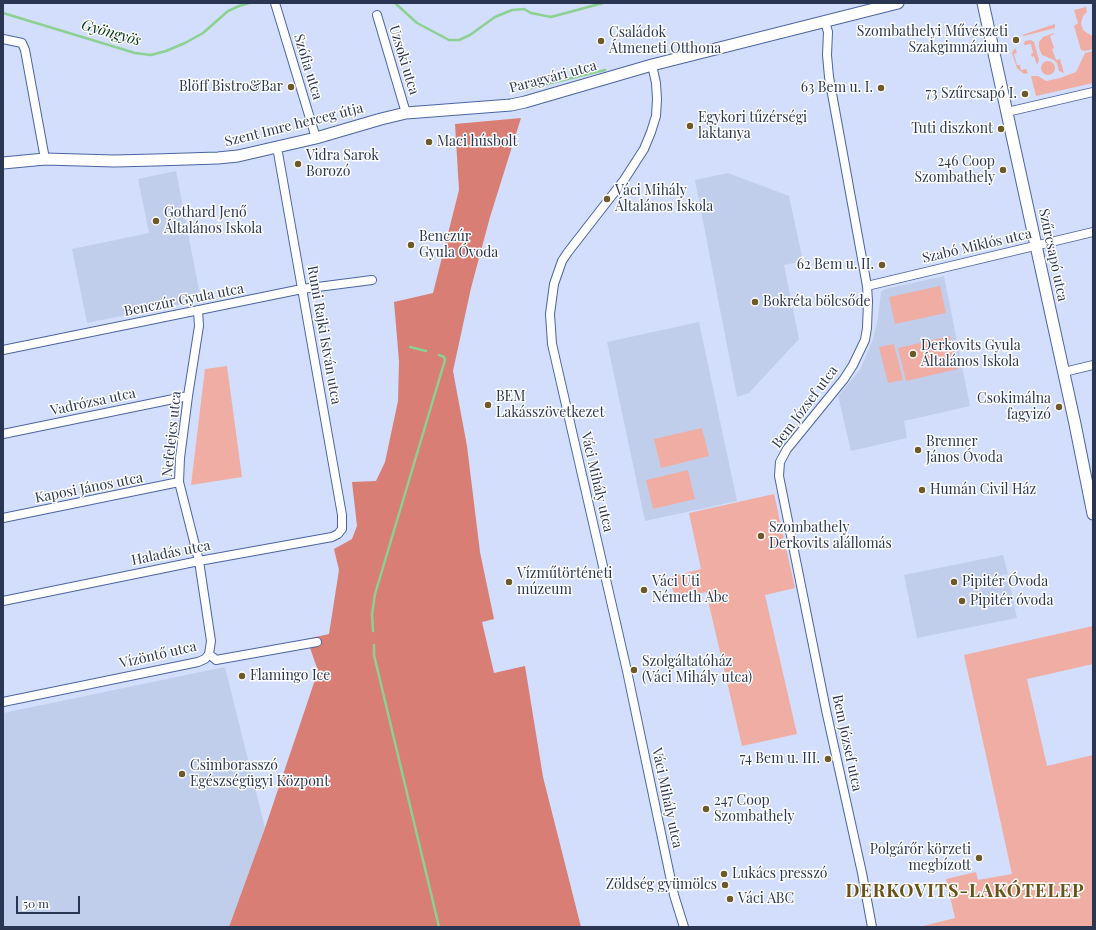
<!DOCTYPE html>
<html>
<head>
<meta charset="utf-8">
<style>
	body { margin:0 }
	#map { position:relative; width:1096px; height:930px; overflow:hidden; background:#d2defb; font-family:"Playfair Display",serif }
	canvas { display:block }
	.frame { position:absolute; inset:0; border:4px solid #2a3651; pointer-events:none }
	.scale { position:absolute; left:16px; top:896px; width:64px; height:18px; box-sizing:border-box; border:2px solid #2a3651; border-top:0; padding-left:5px; font-size:12px; line-height:14px; white-space:nowrap; color:#2a3651; -webkit-text-stroke:3px #fff; paint-order:stroke }
</style>
</head>
<body>
<div id="map">
<canvas width="1096" height="930"></canvas>
<div class="frame"></div>
<div class="scale">50 m</div>
</div>
<script>
const ctx = document.querySelector('canvas').getContext('2d');
ctx.lineJoin = 'round';
function fillPath(path, color) { ctx.fillStyle = color; ctx.fill(path, 'evenodd'); }
const poly = rows => new Path2D(rows.map(r => 'M' + r).join(''));
function stroke(path, color, width, dash) { ctx.strokeStyle = color; ctx.lineWidth = width; ctx.lineCap = dash ? 'butt' : 'round'; ctx.setLineDash(dash || []); ctx.stroke(path); }
function label(font, color, halo, rows, align = 'center') {
  ctx.font = font + ' "Playfair Display",serif'; ctx.lineWidth = 3; ctx.setLineDash([]); ctx.textBaseline = 'middle'; ctx.strokeStyle = halo; ctx.fillStyle = color; for (const [text, x, y, turn = 0] of rows) {
    ctx.save(); ctx.translate(x, y); ctx.rotate((+turn || 0) * Math.PI / 180); ctx.textAlign = isNaN(turn) ? turn : align; if (halo) ctx.strokeText(text, 0, 0); ctx.fillText(text, 0, 0); ctx.restore();
  }
}
const built = poly([
	[176,171,201,300,87,323,72,249,149,233,138,179],
	[728,173,789,196,803,261,784,265,799,339,749,393,737,397,695,180],
	[944,276,970,406,904,421,907,438,851,451,838,396,860,370,873,339,878,318,881,292,885,289],
	[699,322,737,501,645,521,607,342],
	[1003,555,1008,574,999,576,1001,583,1009,581,1017,618,917,638,904,575],
	[225,667,265,828,229,927,3,927,3,713]
]);
const green = poly([
	[1086,7,1087,12,1083,16,1081,23,1083,30,1087,33,1093,36,1093,49,1085,51,1081,50,1074,26,1078,23,1074,10],
	[1055,24,1055,28,1024,36,1022,35],
	[1054,33,1054,34,1050,36,1054,48,1052,49,1056,60,1060,59,1064,73,1059,71,1057,63,1054,60,1042,55,1039,48,1039,42,1043,37],
	[1031,40,1034,42,1039,60,1037,65,1034,56,1032,57,1031,54,1033,53,1031,44,1024,45,1024,44,1025,41],
	[1015,48,1017,53,1014,54,1017,65,1020,65,1021,70,1026,69,1028,73,1024,74,1017,68,1012,53],
	[1093,51,1093,83,1036,96,1031,76,1038,76,1046,81,1060,78,1076,72,1085,53],
	'1041 68a7 7 0 1 1 14 0a7 7 0 1 1-14 0Z',
	[940,286,946,313,895,324,889,297],
	[950,336,958,369,906,381,898,348],
	[894,344,903,380,888,383,879,347],
	[227,366,242,477,191,485,205,369],
	[702,428,709,456,661,468,654,439],
	[688,470,695,499,653,509,646,480],
	[774,494,795,588,765,595,797,734,742,746,706,592,675,599,670,577,701,569,689,513],
	[1093,626,1093,664,1027,679,1047,766,1093,755,1093,927,919,927,955,918,946,879,976,872,978,880,1012,874,964,655]
]);
const forest = poly([
	[521,118,490,217,471,288,453,371,467,446,480,552,494,619,482,622,494,673,525,666,543,777,581,927,229,927,265,828,318,671,307,639,329,634,339,570,334,549,352,539,357,526,352,482,376,481,385,462,398,401,399,361,394,302,433,293,459,190,455,124]
]);
const stream = poly([
	[395,3,417,23,449,40,459,40,470,35,495,17,512,10,524,9,531,13,551,17,603,3],
	[3,13,135,53,151,55,166,51,185,43,203,33,228,11,239,6,249,3],
	[523,88,526,89,605,70],
	[410,347,426,351],
	[373,631,372,614,375,594,445,360,444,357,439,355],
	[374,645,374,655,439,927]
]);
const street = poly([
	[275,3,316,138],
	[377,15,406,113],
	[825,22,828,32,827,55,829,77,867,286,868,301,867,328,865,340,853,365,844,379,787,449,780,462,779,476,826,710,862,873,872,927],
	[3,39,22,43,25,50,45,159],
	[652,65,656,83,657,99,656,116,651,132,644,149,624,180,568,252,562,261,554,284,550,314,552,344,627,671,674,895,684,927],
	[1007,112,1093,92],
	[867,286,1093,232],
	[3,350,302,289,372,280],
	[1064,372,1093,365],
	[3,434,188,396],
	[3,518,179,482],
	[3,601,199,561,332,537,338,534,342,529,342,515,277,147],
	[209,654,216,660,317,642],
	[3,702,198,662,205,659,209,654,211,641,199,561,179,482,180,458,188,396,199,326,198,310]
]);
const secondary = poly([
	[983,3,1075,424,1093,514],
	[3,163,45,159,114,161,155,160,218,158,238,156,316,138,381,119,406,113,511,105,525,102,652,65,898,3]
]);
const markers = [
	[1016,40,4,"#6e5928"],
	[601,41,4,"#6e5928"],
	[291,87,4,"#6e5928"],
	[881,88,4,"#6e5928"],
	[1025,94,4,"#6e5928"],
	[690,126,4,"#6e5928"],
	[1001,129,4,"#6e5928"],
	[429,142,4,"#6e5928"],
	[298,164,4,"#6e5928"],
	[1003,170,4,"#6e5928"],
	[607,199,4,"#6e5928"],
	[156,221,4,"#6e5928"],
	[411,245,4,"#6e5928"],
	[882,265,4,"#6e5928"],
	[755,302,4,"#6e5928"],
	[913,354,4,"#6e5928"],
	[488,405,4,"#6e5928"],
	[1059,407,4,"#6e5928"],
	[918,450,4,"#6e5928"],
	[922,490,4,"#6e5928"],
	[761,536,4,"#6e5928"],
	[509,582,4,"#6e5928"],
	[954,582,4,"#6e5928"],
	[644,590,4,"#6e5928"],
	[962,601,4,"#6e5928"],
	[634,670,4,"#6e5928"],
	[242,676,4,"#6e5928"],
	[828,759,4,"#6e5928"],
	[182,774,4,"#6e5928"],
	[706,809,4,"#6e5928"],
	[979,858,4,"#6e5928"],
	[724,874,4,"#6e5928"],
	[725,885,4,"#6e5928"],
	[730,899,4,"#6e5928"]
];
const poiNames = [
	["Szombathelyi Művészeti",1008,32,"right"],
	["Szakgimnázium",1008,48,"right"],
	["Családok",609,33],
	["Átmeneti Otthona",609,49],
	["Blöff Bistro&Bar",283,87,"right"],
	["63 Bem u. I.",873,88,"right"],
	["73 Szűrcsapó I.",1017,94,"right"],
	["Egykori tűzérségi",698,118],
	["laktanya",698,134],
	["Tuti diszkont",993,129,"right"],
	["Maci húsbolt",437,142],
	["Vidra Sarok",306,156],
	["Borozó",306,172],
	["246 Coop",995,162,"right"],
	["Szombathely",995,178,"right"],
	["Váci Mihály",615,191],
	["Általános Iskola",615,207],
	["Gothard Jenő",164,213],
	["Általános Iskola",164,229],
	["Benczúr",419,237],
	["Gyula Óvoda",419,253],
	["62 Bem u. II.",874,265,"right"],
	["Bokréta bölcsőde",763,302],
	["Derkovits Gyula",921,346],
	["Általános Iskola",921,362],
	["BEM",496,397],
	["Lakásszövetkezet",496,413],
	["Csokimálna",1051,399,"right"],
	["fagyizó",1051,415,"right"],
	["Brenner",926,442],
	["János Óvoda",926,458],
	["Humán Civil Ház",930,490],
	["Szombathely",769,528],
	["Derkovits alállomás",769,544],
	["Vízműtörténeti",517,574],
	["múzeum",517,590],
	["Váci Uti",652,582],
	["Németh Abc",652,598],
	["Pipitér Óvoda",962,582],
	["Pipitér óvoda",970,601],
	["Szolgáltatóház",642,662],
	["(Váci Mihály utca)",642,678],
	["Flamingo Ice",250,676],
	["74 Bem u. III.",820,759,"right"],
	["Csimborasszó",190,766],
	["Egészségügyi Központ",190,782],
	["247 Coop",714,801],
	["Szombathely",714,817],
	["Polgárőr körzeti",971,850,"right"],
	["megbízott",971,866,"right"],
	["Lukács presszó",732,874],
	["Zöldség gyümölcs",717,885,"right"],
	["Váci ABC",738,899]
];
const streetNames = [
	["Uzsoki utca",404,60,73],
	["Szófia utca",308,67,73],
	["Paragvári utca",553,77,-15],
	["Szent Imre herceg útja",294,125,-14],
	["Szabó Miklós utca",977,246,-13],
	["Szűrcsapó utca",1053,255,78],
	["Benczúr Gyula utca",184,300,-11],
	["Rumi Rajki István utca",324,335,80],
	["Vadrózsa utca",93,402,-12],
	["Bem József utca",805,407,-53],
	["Nefelejcs utca",172,434,-84],
	["Váci Mihály utca",597,482,77],
	["Kaposi János utca",89,488,-11],
	["Haladás utca",171,553,-11],
	["Vízöntő utca",158,655,-13],
	["Bem József utca",847,743,78],
	["Váci Mihály utca",667,798,78]
];
const waterNames = [
	["Gyöngyös",111,33,16]
];
const districtNames = [
	["DERKOVITS-LAKÓTELEP",965,891]
];
fillPath(built, '#c0ceec');
fillPath(green, '#f0ada4');
fillPath(forest, '#d87e75');
stroke(stream, '#8cd192', 2.5);
stroke(street, '#4c64a2', 10);
stroke(secondary, '#4c64a2', 13);
stroke(street, '#fff', 8);
stroke(secondary, '#fff', 11);
for (const [x, y, r, color] of markers) { const dot = new Path2D(); dot.arc(x, y, r, 0, 2 * Math.PI); ctx.fillStyle = color; ctx.fill(dot); stroke(dot, '#fff', 1.5); }
label('14px', '#2a3651', '#fff', poiNames, 'left');
label('14px', '#2a3651', '#fff', streetNames);
label('italic 15px', '#00330b', '#fff', waterNames);
ctx.letterSpacing = '1px';
label('bold 18px', '#695217', '#fff', districtNames);
ctx.letterSpacing = '0px';
</script>
</body>
</html>
